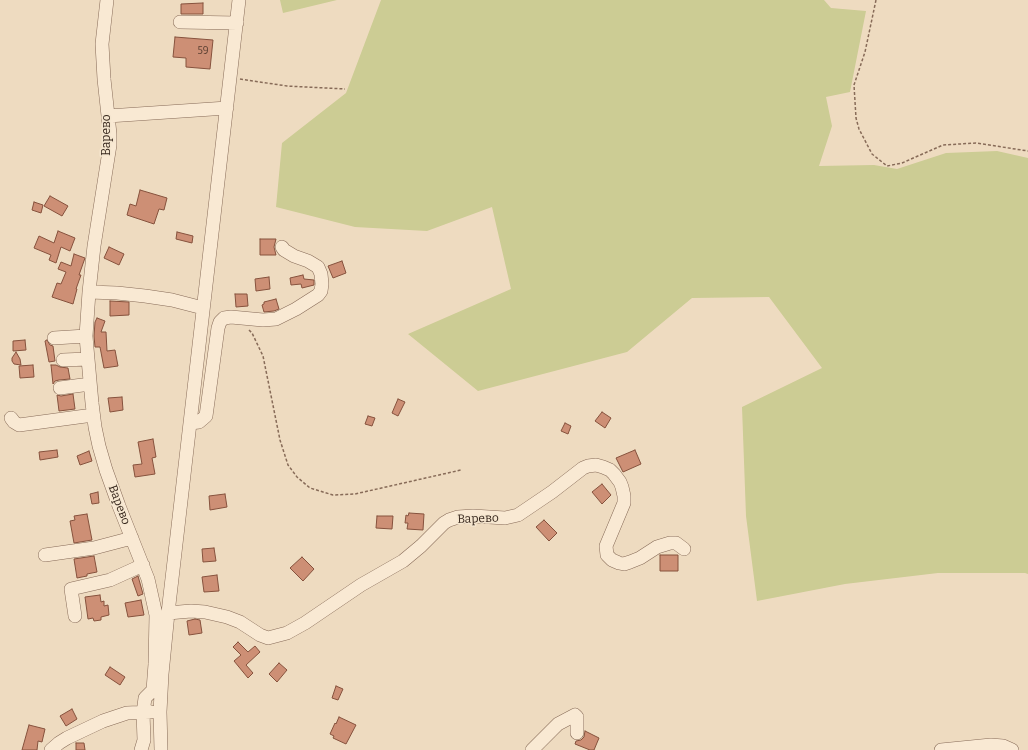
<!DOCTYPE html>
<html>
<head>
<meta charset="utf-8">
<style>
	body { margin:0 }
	canvas { display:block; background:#eedbc0 }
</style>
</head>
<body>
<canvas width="1028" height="750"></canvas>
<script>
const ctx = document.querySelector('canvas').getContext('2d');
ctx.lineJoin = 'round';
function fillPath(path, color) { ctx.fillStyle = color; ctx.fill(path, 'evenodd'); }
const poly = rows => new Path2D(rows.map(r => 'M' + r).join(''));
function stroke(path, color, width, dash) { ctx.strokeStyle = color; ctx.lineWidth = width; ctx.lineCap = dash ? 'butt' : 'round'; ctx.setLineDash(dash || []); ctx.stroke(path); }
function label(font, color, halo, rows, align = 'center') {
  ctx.font = font + ' Bitter,serif'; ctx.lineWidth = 3; ctx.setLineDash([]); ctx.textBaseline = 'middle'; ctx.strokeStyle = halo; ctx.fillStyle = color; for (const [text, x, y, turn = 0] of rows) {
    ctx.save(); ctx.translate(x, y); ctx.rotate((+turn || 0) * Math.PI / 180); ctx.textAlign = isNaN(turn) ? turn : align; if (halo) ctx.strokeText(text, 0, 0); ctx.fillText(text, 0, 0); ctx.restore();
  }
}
const green = poly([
	[280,0,337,0,283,13],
	[381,0,824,0,831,8,866,11,850,92,826,97,832,126,819,166,874,165,897,169,946,153,997,151,1028,158,1028,574,1025,573,938,573,845,584,757,601,746,516,742,407,822,368,769,297,692,298,627,352,478,391,408,334,511,289,492,207,427,231,355,227,276,207,282,143,346,93]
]);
const building = poly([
	[203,3,203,14,181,14,181,4,203,3],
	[175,37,213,40,210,69,186,67,186,58,173,57,175,37],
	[140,190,167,198,164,210,159,209,154,224,127,215,130,204,136,206,140,190],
	[50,196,68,206,62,216,44,206,50,196],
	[34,202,43,205,41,213,32,210,34,202],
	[58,231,75,238,70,251,61,247,56,263,49,260,51,255,34,248,39,236,54,243,58,231],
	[177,232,193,236,192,243,176,239,177,232],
	[260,239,276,239,274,247,276,255,260,255,260,239],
	[109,247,124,254,119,265,104,258,109,247],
	[74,254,85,258,79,275,81,275,76,289,77,289,73,304,52,297,57,283,61,284,66,272,58,269,61,262,71,266,74,254],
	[342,261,346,273,333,278,328,266,342,261],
	[303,275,304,279,314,280,314,285,302,288,301,284,291,285,290,278,303,275],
	[269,277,270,289,256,291,255,279,269,277],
	[235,294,247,294,248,306,236,307,235,294],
	[276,299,279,309,274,311,264,312,262,305,264,304,264,302,276,299],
	[110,301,129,302,129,315,110,316,110,301],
	[97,318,105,321,101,332,106,332,107,351,115,350,118,366,104,368,100,347,95,347,94,336,95,322,97,318],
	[25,340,26,350,13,351,13,341,25,340],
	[47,340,50,345,53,346,55,361,49,362,45,341,47,340],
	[16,352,20,359,21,365,14,364,12,361,12,358,16,352],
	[33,365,34,377,20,378,19,366,33,365],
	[51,365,56,365,60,367,68,368,70,379,59,380,55,381,53,384,51,365],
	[73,394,75,409,59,411,57,395,61,396,73,394],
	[122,397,123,410,110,412,108,398,122,397],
	[398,399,405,402,398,416,392,413,398,399],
	[602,412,611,418,605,428,595,421,602,412],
	[368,416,375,418,372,426,365,424,368,416],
	[565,423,571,426,568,434,561,431,565,423],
	[153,439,156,457,152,458,155,474,135,477,133,465,142,464,138,442,153,439],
	[57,450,58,457,40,460,39,452,57,450],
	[635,450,641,464,623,472,616,458,635,450],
	[89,451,92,461,80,465,77,456,89,451],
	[602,484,611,495,602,504,592,492,602,484],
	[98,492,99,503,92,504,90,494,98,492],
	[225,494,227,507,210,510,209,496,225,494],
	[409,513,424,514,423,530,407,529,408,523,405,523,406,515,408,516,409,513],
	[87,514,92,540,74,543,70,521,75,520,74,516,87,514],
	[377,516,393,516,392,529,376,528,377,516],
	[544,520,557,533,549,541,536,527,544,520],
	[214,548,216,561,203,562,202,549,214,548],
	[660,555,678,555,678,571,660,571,660,555],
	[94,556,97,572,87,574,87,576,77,578,74,559,94,556],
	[302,557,314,569,303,581,290,568,302,557],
	[217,575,219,591,204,592,202,577,217,575],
	[138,576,143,594,138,596,132,579,138,576],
	[100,595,101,602,104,601,104,606,108,605,109,615,101,617,101,620,94,621,93,618,88,619,85,597,100,595],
	[141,600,144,615,128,617,125,603,141,600],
	[195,619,200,620,202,633,189,635,187,621,195,619],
	[238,642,248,652,255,646,260,652,246,665,253,673,248,678,234,661,241,655,233,647,238,642],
	[279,663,287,670,277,682,269,674,279,663],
	[110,667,125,677,120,685,105,675,110,667],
	[336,686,343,689,338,700,332,698,336,686],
	[72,709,77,719,66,726,60,716,72,709],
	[339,717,356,725,346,744,333,738,334,736,330,734,335,723,336,724,339,717],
	[29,725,45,729,42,742,38,741,37,750,22,750,29,725],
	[585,731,599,738,594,750,590,750,575,744,576,741,581,740,584,737,585,731],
	[76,743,84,743,85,750,76,750,76,743]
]);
const path = poly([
	[876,0,865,52,854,85,856,118,859,129,872,154,887,166,902,163,943,145,976,143,1028,151],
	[240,79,287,86,345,89],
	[249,330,252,333,263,356,280,440,288,465,297,477,310,488,333,495,355,494,461,470]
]);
const minor = poly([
	[107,0,102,44,104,79,110,134,110,145,94,246,89,292,86,336,87,348,92,403,95,427,99,446,106,470,119,506,148,579,156,615,155,664,153,690,145,698,143,713,144,740,141,750],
	[180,22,237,23],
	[108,116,227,108],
	[89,292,117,293,145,296,172,300,203,308],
	[54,338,86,336],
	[63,360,88,359],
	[60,388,90,384],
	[11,418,14,422,19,425,93,415],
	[190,423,199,422,206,416,218,328,220,322,224,318,231,317,263,320,276,319,296,309,318,295,321,291,322,284,321,274,318,267,308,261,294,256,284,250,282,247],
	[45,555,94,548,132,538],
	[168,613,191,611,205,612,227,617,240,622,260,635,268,638,287,633,305,623,361,585,403,561,421,546,444,523,449,520,458,517,473,516,505,518,518,515,552,492,583,468,588,466,596,465,603,467,610,470,614,474,620,482,622,487,624,496,624,503,606,546,607,555,612,560,619,563,624,564,630,562,640,558,657,547,670,543,676,543,684,549],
	[75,616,71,589,110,580,143,565],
	[51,750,59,743,67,738,103,721,127,713,151,712],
	[161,750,160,712,162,674,168,613,239,0],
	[532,750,558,724,575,715,577,717,577,733],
	[941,750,991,745,1003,746,1012,750]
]);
const numberNames = [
	["59",203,51]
];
const streetNames = [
	["Варево",107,135,-90],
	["Варево",119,505,69],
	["Варево",478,519,-2]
];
fillPath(green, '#cccc94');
fillPath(building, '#cd8f75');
stroke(building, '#86523d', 1);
stroke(minor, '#876b58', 14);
stroke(path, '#876b58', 1.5, [3, 2]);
stroke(minor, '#f9e9d3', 13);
label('10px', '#5c4032', null, numberNames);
label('12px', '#36261c', '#f5e6cf', streetNames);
</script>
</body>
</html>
